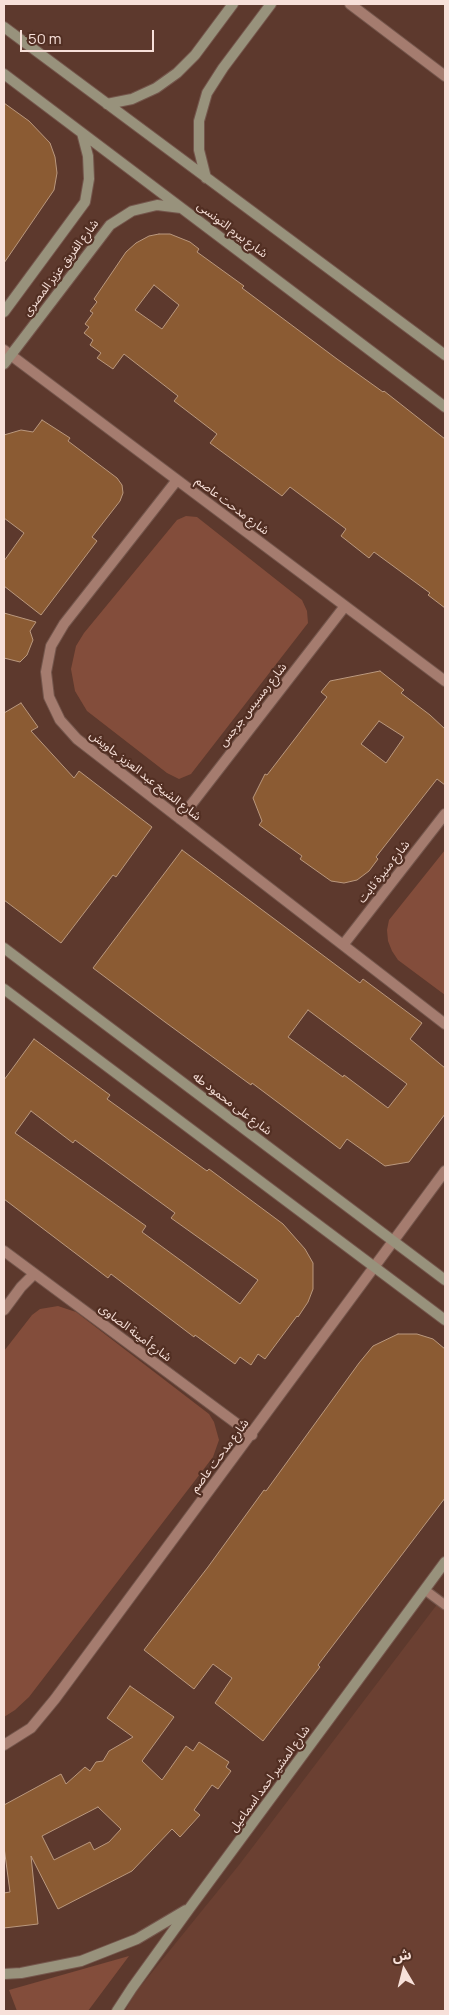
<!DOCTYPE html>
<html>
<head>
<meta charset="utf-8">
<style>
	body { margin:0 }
	#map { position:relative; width:449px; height:2015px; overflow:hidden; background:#5d392d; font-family:Manrope,"Noto Sans Arabic",sans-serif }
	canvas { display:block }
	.frame { position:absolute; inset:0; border:5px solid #f7e0d9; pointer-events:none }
	.north { position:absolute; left:379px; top:1945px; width:50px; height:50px; -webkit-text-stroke:4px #522f23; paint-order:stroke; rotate:352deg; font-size:14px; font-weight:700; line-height:20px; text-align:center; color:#f7e0d9 }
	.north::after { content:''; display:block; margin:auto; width:18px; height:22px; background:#f7e0d9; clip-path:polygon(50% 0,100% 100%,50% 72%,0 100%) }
	.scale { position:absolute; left:20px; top:30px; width:134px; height:22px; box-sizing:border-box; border:2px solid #f7e0d9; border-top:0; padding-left:6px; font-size:15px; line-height:18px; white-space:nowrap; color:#f7e0d9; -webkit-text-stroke:4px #522f23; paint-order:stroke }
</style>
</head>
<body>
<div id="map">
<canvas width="449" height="2015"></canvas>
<div class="frame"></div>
<div class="north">ش</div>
<div class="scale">50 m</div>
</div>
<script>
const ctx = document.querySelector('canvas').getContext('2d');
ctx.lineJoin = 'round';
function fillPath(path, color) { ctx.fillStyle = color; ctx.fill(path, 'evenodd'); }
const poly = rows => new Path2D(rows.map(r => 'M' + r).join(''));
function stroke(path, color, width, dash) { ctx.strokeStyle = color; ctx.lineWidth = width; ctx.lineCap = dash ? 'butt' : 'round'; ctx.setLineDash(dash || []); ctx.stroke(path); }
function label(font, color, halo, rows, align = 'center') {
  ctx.font = font + ' Manrope,"Noto Sans Arabic",sans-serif'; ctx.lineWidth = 4.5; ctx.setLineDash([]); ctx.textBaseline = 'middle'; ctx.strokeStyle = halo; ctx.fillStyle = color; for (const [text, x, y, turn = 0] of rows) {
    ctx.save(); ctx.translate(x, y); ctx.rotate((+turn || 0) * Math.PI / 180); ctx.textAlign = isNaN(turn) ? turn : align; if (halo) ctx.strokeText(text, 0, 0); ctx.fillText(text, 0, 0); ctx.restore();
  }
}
const built = poly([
	[445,1594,445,2011,125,2011,136,1992,239,1865]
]);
const green = poly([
	[186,516,197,517,302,600,307,611,308,623,191,774,179,779,167,773,87,711,75,691,71,669,76,646,84,633,177,520],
	[445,850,445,995,398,960,392,951,388,941,387,930,389,920],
	[58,1306,76,1312,209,1414,214,1422,219,1440,213,1457,29,1697,15,1710,4,1717,4,1351,32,1315,40,1309],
	[129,1956,88,2011,17,2011,9,1990]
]);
const building = poly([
	[4,103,29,121,50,143,55,157,57,173,54,190,4,263,4,103],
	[159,234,170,234,190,242,199,249,197,252,244,286,242,288,337,359,383,392,384,391,445,439,445,608,428,595,430,593,374,552,369,558,341,536,346,529,290,487,282,496,210,443,217,434,174,401,178,396,124,354,113,369,97,358,101,353,90,345,93,340,84,333,89,327,85,324,93,313,90,311,97,302,94,299,126,252,136,243,149,236,159,234],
	[154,285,179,305,162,329,135,310,154,285],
	[42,420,70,438,68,441,117,478,122,485,123,493,120,501,92,537,97,541,41,615,4,586,4,561,24,533,4,518,4,435,21,430,33,432,42,420],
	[4,613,36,622,30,631,33,640,27,655,20,662,4,658,4,613],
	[380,671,404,690,401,693,430,715,445,729,445,785,437,779,376,857,378,859,369,871,357,880,344,883,331,881,300,859,302,856,259,825,262,821,253,798,265,774,267,775,327,697,321,692,330,681,380,671],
	[379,721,404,737,386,763,361,744,379,721],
	[21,703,38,727,31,731,74,778,79,771,152,827,116,877,113,875,61,943,4,900,4,713,21,703],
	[182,850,360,983,363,979,422,1023,410,1039,445,1068,445,1114,409,1162,385,1166,347,1139,340,1149,252,1083,251,1085,165,1022,93,968,182,850],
	[308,1010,407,1084,388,1108,344,1075,343,1077,288,1037,308,1010],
	[34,1039,110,1095,107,1099,207,1171,209,1169,283,1224,305,1249,313,1263,313,1289,308,1302,298,1317,297,1316,265,1359,258,1354,251,1365,240,1357,235,1364,195,1335,194,1337,111,1274,108,1278,4,1199,4,1080,34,1039],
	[31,1111,73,1143,75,1140,175,1213,171,1218,258,1280,240,1304,142,1232,146,1226,15,1133,31,1111],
	[398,1334,417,1334,433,1339,445,1349,445,1498,318,1665,320,1667,263,1741,215,1703,232,1678,213,1664,194,1689,144,1650,208,1567,264,1490,266,1491,359,1363,373,1346,398,1334],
	[130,1686,174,1717,142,1761,162,1780,186,1746,193,1751,199,1742,229,1762,226,1767,231,1771,218,1789,212,1785,194,1810,200,1815,180,1837,172,1829,132,1871,58,1909,31,1856,38,1924,4,1928,4,1893,10,1892,4,1847,4,1805,61,1774,66,1784,85,1767,90,1771,96,1762,103,1761,109,1751,133,1737,107,1718,130,1686],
	[98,1807,121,1829,109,1842,94,1850,90,1842,54,1860,42,1836,98,1807]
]);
const lane = poly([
	[425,1590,445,1605]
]);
const street = poly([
	[350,4,445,76],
	[4,350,445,681],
	[177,480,64,624,51,646,46,672,49,697,60,720,77,739,445,1024],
	[180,819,345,606],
	[343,945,445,814],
	[4,1251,252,1435],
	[4,1310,21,1287,34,1274],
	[4,1745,31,1728,55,1699,445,1171]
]);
const secondary = poly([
	[4,27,445,355],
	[4,74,445,407],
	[107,104,132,99,156,88,177,73,195,55,233,4],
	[206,178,199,150,199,121,207,93,223,68,271,4],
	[4,312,85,202,89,179,88,156,82,133],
	[4,364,110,225,132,211,157,205,181,208],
	[4,948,445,1280],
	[4,989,445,1320],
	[4,1974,21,1973,81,1961,137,1939,186,1910],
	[117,2011,132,1988,189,1909,445,1562]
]);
const streetNames = [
	["شارع بيرم التونسى",232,230,37],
	["شارع الفريق عزيز المصرى",61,268,-53],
	["شارع مدحت عاصم",232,506,37],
	["شارع رمسيس جرجس",253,705,-52],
	["شارع الشيخ عبد العزيز جاويش",145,776,38],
	["شارع منيرة ثابت",384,872,-52],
	["شارع على محمود طه",232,1104,37],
	["شارع أمينة الصاوى",135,1333,37],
	["شارع مدحت عاصم",220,1456,-53],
	["شارع المشير احمد اسماعيل",270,1779,-54]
];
fillPath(built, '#6b4032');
fillPath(green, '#834d3b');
fillPath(building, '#8b5b33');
stroke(building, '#ba987e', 1);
stroke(lane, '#74564c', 11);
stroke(street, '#74564c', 12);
stroke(secondary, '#74564c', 12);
stroke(lane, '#a57c6f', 9);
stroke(street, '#a57c6f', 10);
stroke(secondary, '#98927c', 10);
label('12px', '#f7e0d9', '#522f23', streetNames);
</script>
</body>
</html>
